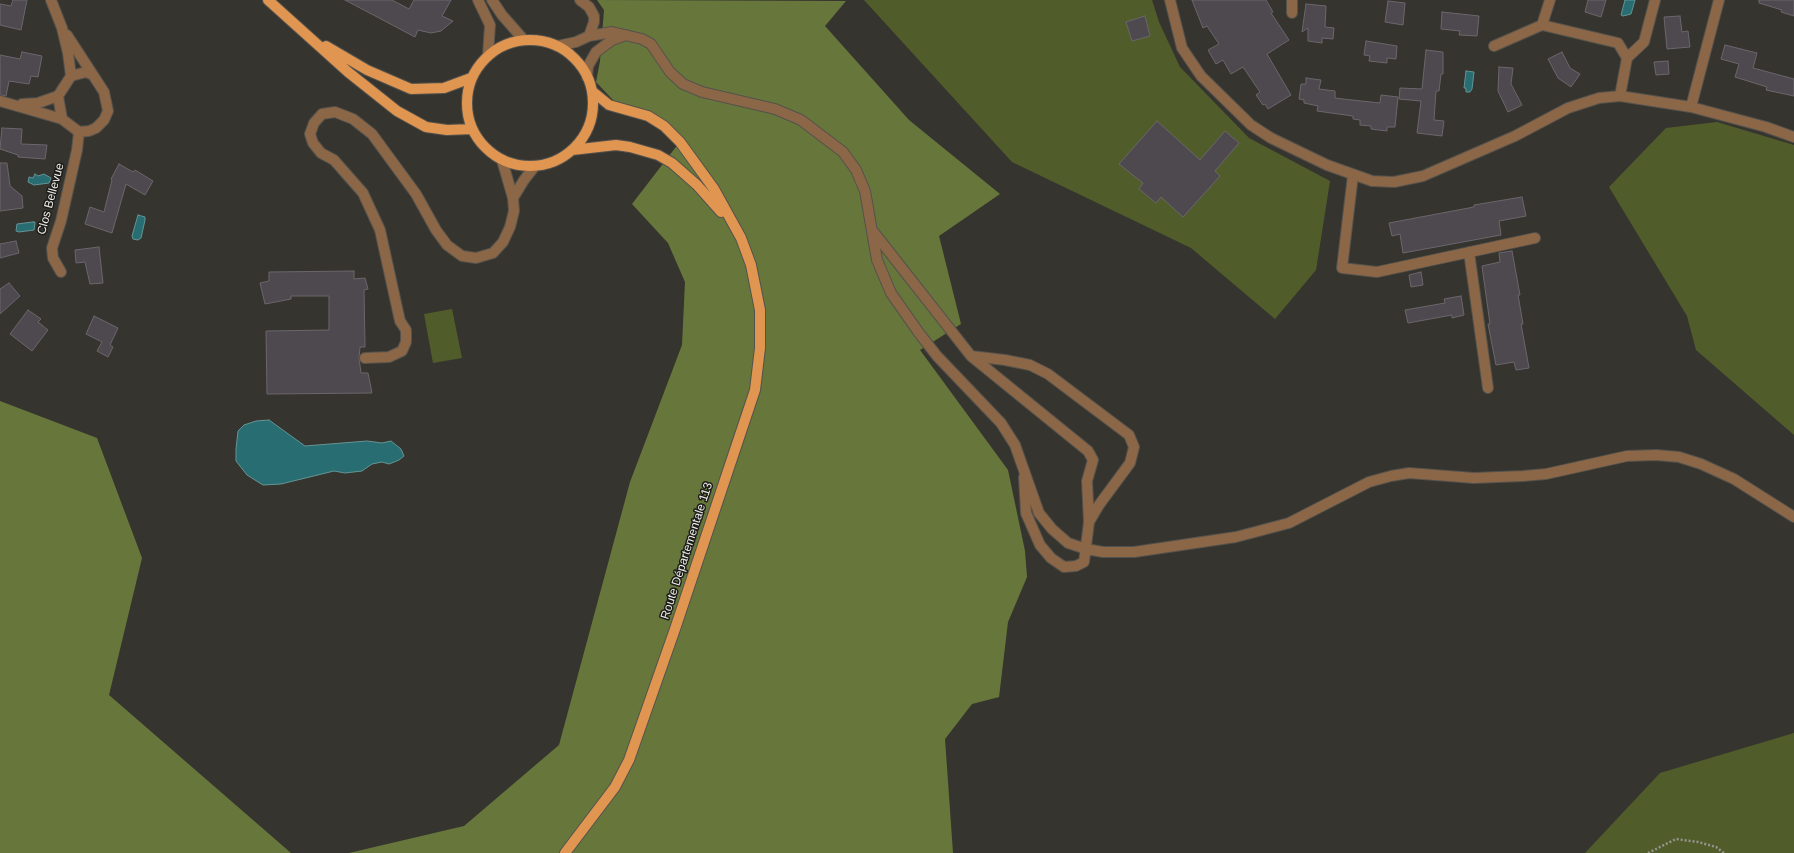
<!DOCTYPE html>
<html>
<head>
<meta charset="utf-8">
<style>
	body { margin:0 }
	canvas { display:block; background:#36342e }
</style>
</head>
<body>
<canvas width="1794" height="853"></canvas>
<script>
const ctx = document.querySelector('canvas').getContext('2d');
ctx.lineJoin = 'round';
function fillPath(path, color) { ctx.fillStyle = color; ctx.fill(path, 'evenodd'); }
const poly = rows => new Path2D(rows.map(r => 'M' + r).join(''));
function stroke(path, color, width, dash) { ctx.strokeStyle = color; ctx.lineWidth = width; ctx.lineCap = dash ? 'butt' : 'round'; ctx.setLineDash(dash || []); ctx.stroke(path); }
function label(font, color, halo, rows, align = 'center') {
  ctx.font = font + ' Arial,sans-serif'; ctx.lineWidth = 3; ctx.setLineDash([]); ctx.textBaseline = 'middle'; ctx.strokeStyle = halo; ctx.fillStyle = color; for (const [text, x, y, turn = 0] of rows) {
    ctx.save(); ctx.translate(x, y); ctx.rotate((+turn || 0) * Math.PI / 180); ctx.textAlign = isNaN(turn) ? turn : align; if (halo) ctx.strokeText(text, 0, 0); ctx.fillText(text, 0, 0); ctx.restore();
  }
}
const green = poly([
	[864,0,1152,0,1159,22,1180,67,1249,138,1330,181,1316,270,1275,319,1191,248,1012,162],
	[1717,122,1794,145,1794,435,1696,350,1687,316,1609,187,1666,128],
	[452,309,462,358,433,363,424,314],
	[1794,733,1794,853,1585,853,1660,773]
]);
const forest = poly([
	[597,0,846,1,825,26,909,120,1000,194,939,236,961,324,920,350,1008,470,1025,551,1027,577,1008,622,999,697,972,704,945,739,953,853,349,853,464,826,559,745,630,482,682,345,685,282,668,243,632,204,682,139,654,115,613,100,596,82,600,61,604,10],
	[0,401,97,438,142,558,109,695,291,853,0,853]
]);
const water = poly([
	[1625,0,1635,0,1631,14,1623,16,1621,15,1625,0],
	[1466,71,1474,72,1472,89,1470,92,1466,92,1466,88,1464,88,1466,71],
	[35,174,38,176,44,174,51,178,49,183,34,185,28,182,29,177,33,178,35,174],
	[138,215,145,217,145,220,141,238,138,240,133,239,132,236,138,215],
	[33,222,35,222,34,230,19,232,16,231,17,224,33,222],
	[269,420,305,446,367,441,382,443,391,441,401,449,404,456,399,460,389,464,382,462,372,464,362,471,345,473,334,471,281,484,263,485,247,475,236,461,236,449,238,431,244,425,256,421,269,420]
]);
const building = poly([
	[13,0,27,0,21,30,0,25,0,4,11,6,13,0],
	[345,0,392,0,409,9,414,0,451,0,442,16,453,21,441,31,431,33,418,30,415,37,345,0],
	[1192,0,1266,0,1273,12,1271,13,1289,40,1267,54,1291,95,1268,109,1265,104,1263,105,1256,95,1260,92,1243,67,1231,74,1223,60,1216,64,1208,50,1219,44,1207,26,1203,28,1192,0],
	[1588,0,1606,0,1601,17,1585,12,1588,0],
	[1759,0,1794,0,1794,16,1781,12,1782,10,1759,3,1759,0],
	[1388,1,1405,3,1403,25,1385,22,1388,1],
	[1306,4,1326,6,1325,27,1334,28,1333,39,1322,38,1322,43,1308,41,1308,28,1302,32,1306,4],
	[1442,12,1479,16,1477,36,1459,35,1460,31,1441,29,1442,12],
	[1145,16,1150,36,1132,41,1126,22,1145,16],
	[1680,16,1682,32,1688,31,1690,47,1667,49,1664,17,1680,16],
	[1366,41,1397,46,1396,59,1387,58,1387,63,1369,61,1370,56,1364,55,1366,41],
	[1725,45,1757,53,1753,68,1794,79,1794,96,1766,90,1767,87,1735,77,1739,64,1721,59,1725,45],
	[1426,50,1443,52,1443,74,1441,74,1439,91,1436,91,1434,120,1444,121,1442,136,1417,133,1421,101,1399,99,1400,88,1422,89,1426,50],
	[22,52,42,56,38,77,31,76,29,84,9,81,6,96,0,95,0,55,20,59,22,52],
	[1562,52,1570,68,1580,74,1571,87,1558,78,1548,59,1562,52],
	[1668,61,1669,74,1656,75,1654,62,1668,61],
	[1499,67,1513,68,1511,84,1522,105,1508,112,1498,91,1499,67],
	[1306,78,1321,80,1319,89,1335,91,1335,98,1343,99,1380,103,1381,95,1398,97,1395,127,1387,127,1387,131,1371,129,1371,126,1360,125,1360,120,1353,119,1353,116,1317,111,1318,106,1304,103,1304,100,1299,99,1301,84,1306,84,1306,78],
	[1157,121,1200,160,1225,131,1239,143,1215,171,1220,176,1183,217,1161,197,1156,203,1139,189,1143,183,1119,164,1157,121],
	[2,128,22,129,21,144,47,145,45,159,18,157,18,155,0,149,2,128],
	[0,163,7,163,10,186,22,196,23,208,0,211,0,163],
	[119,164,133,172,135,170,153,181,145,195,126,184,112,233,85,224,90,207,104,212,112,180,111,179,119,164],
	[1522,197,1526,216,1499,221,1501,235,1403,253,1400,234,1392,236,1389,223,1474,207,1474,205,1522,197],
	[16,241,19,253,0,258,0,244,16,241],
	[99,247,103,283,90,284,85,262,76,263,75,250,99,247],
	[1512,251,1520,295,1518,295,1523,324,1521,324,1529,368,1516,370,1514,362,1496,365,1488,324,1490,324,1482,266,1500,262,1499,253,1512,251],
	[354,271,354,279,365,278,368,289,364,290,365,347,360,347,359,358,361,373,368,373,372,393,267,394,266,331,329,330,329,296,291,296,291,299,265,304,260,283,269,281,269,272,354,271],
	[1421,272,1423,285,1411,287,1409,275,1421,272],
	[9,283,20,296,0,314,0,289,9,283],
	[1461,296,1464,315,1452,318,1452,315,1408,323,1405,310,1445,303,1444,299,1461,296],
	[28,310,41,319,38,322,48,330,32,351,10,334,28,310],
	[94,316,118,328,110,345,113,347,108,357,97,351,102,342,86,334,94,316]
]);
const path = poly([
	[1648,853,1676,839,1698,842,1716,847,1724,853]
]);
const minor = poly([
	[51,0,62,28,68,53,71,76],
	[478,0,490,25,488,55],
	[492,0,502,15,524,40],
	[580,0,589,7,594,16,594,22,589,36],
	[1170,0,1182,48,1201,76,1251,125,1271,138,1327,165,1372,181,1394,182,1423,176,1515,136,1568,108,1599,98,1620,96,1691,107,1766,127,1794,137],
	[1292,13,1292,0],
	[1542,25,1550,0],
	[67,35,93,75],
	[557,46,576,42,589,36,612,32,642,39,651,44,670,72,683,84,702,92,775,109,801,120,843,152,856,170,865,191,877,260,891,293,919,333,937,356,1001,423,1015,445,1039,513,1052,529,1068,543,1086,549,1103,552,1134,552,1236,537,1289,523,1369,482,1391,476,1409,473,1474,478,1523,476,1546,474,1627,456,1656,455,1679,457,1701,464,1734,479,1794,517],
	[1494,46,1542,25,1618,43,1627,58,1620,96],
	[1627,58,1644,42,1655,0],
	[86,72,93,75,104,92,108,111,104,120,96,128,89,131,79,132,62,119,58,96,71,76,86,72],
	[587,77,588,66,596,52,612,40,626,35],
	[0,101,62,119],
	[22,104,38,103,58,96],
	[1691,107,1719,0],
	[1353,175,1342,268,1377,272,1535,238],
	[513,198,524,180,535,166],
	[872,230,971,356,1005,360,1030,365,1048,374,1129,435,1134,447,1130,463,1099,505,1089,522,1084,562,1076,566,1064,567,1051,558,1040,545,1026,513,1024,477],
	[1469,252,1488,388],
	[61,272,53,258,52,248,61,221,77,150,79,132],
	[971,356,1088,451,1093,460,1087,481,1089,522],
	[365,358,389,357,402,351,406,342,406,330,400,321,380,230,363,193,334,160,321,153,313,143,310,134,314,123,322,114,335,112,353,119,372,134,416,194,436,230,447,245,462,256,476,258,493,253,503,242,510,227,514,211,513,198,502,160]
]);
const major = poly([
	[268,0,348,72,397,111,426,127,447,130,472,129],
	'467 103a63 63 0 1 1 126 0a63 63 0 1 1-126 0Z',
	[326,46,367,70,411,89,444,88,471,78],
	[572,150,616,145,630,147,658,155,672,163,697,185,721,212],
	[565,853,615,787,629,760,675,629,755,390,760,348,760,310,751,265,741,238,714,189,680,142,664,126,648,116,609,105,592,91]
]);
const streetNames = [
	["Clos Bellevue",51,199,-75],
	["Route Départementale 113",687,551,-72]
];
fillPath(green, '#505d2a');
fillPath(forest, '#67773c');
fillPath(water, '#286d71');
stroke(water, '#649495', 1);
fillPath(building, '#4d494f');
stroke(building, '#6a666c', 1);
stroke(minor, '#54524c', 12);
stroke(major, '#54524c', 12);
stroke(path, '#96948f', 2.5, [2, 2]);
stroke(minor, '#8b6647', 10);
stroke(major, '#e09551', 10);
label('12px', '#efeeea', '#1c1c19', streetNames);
</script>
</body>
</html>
